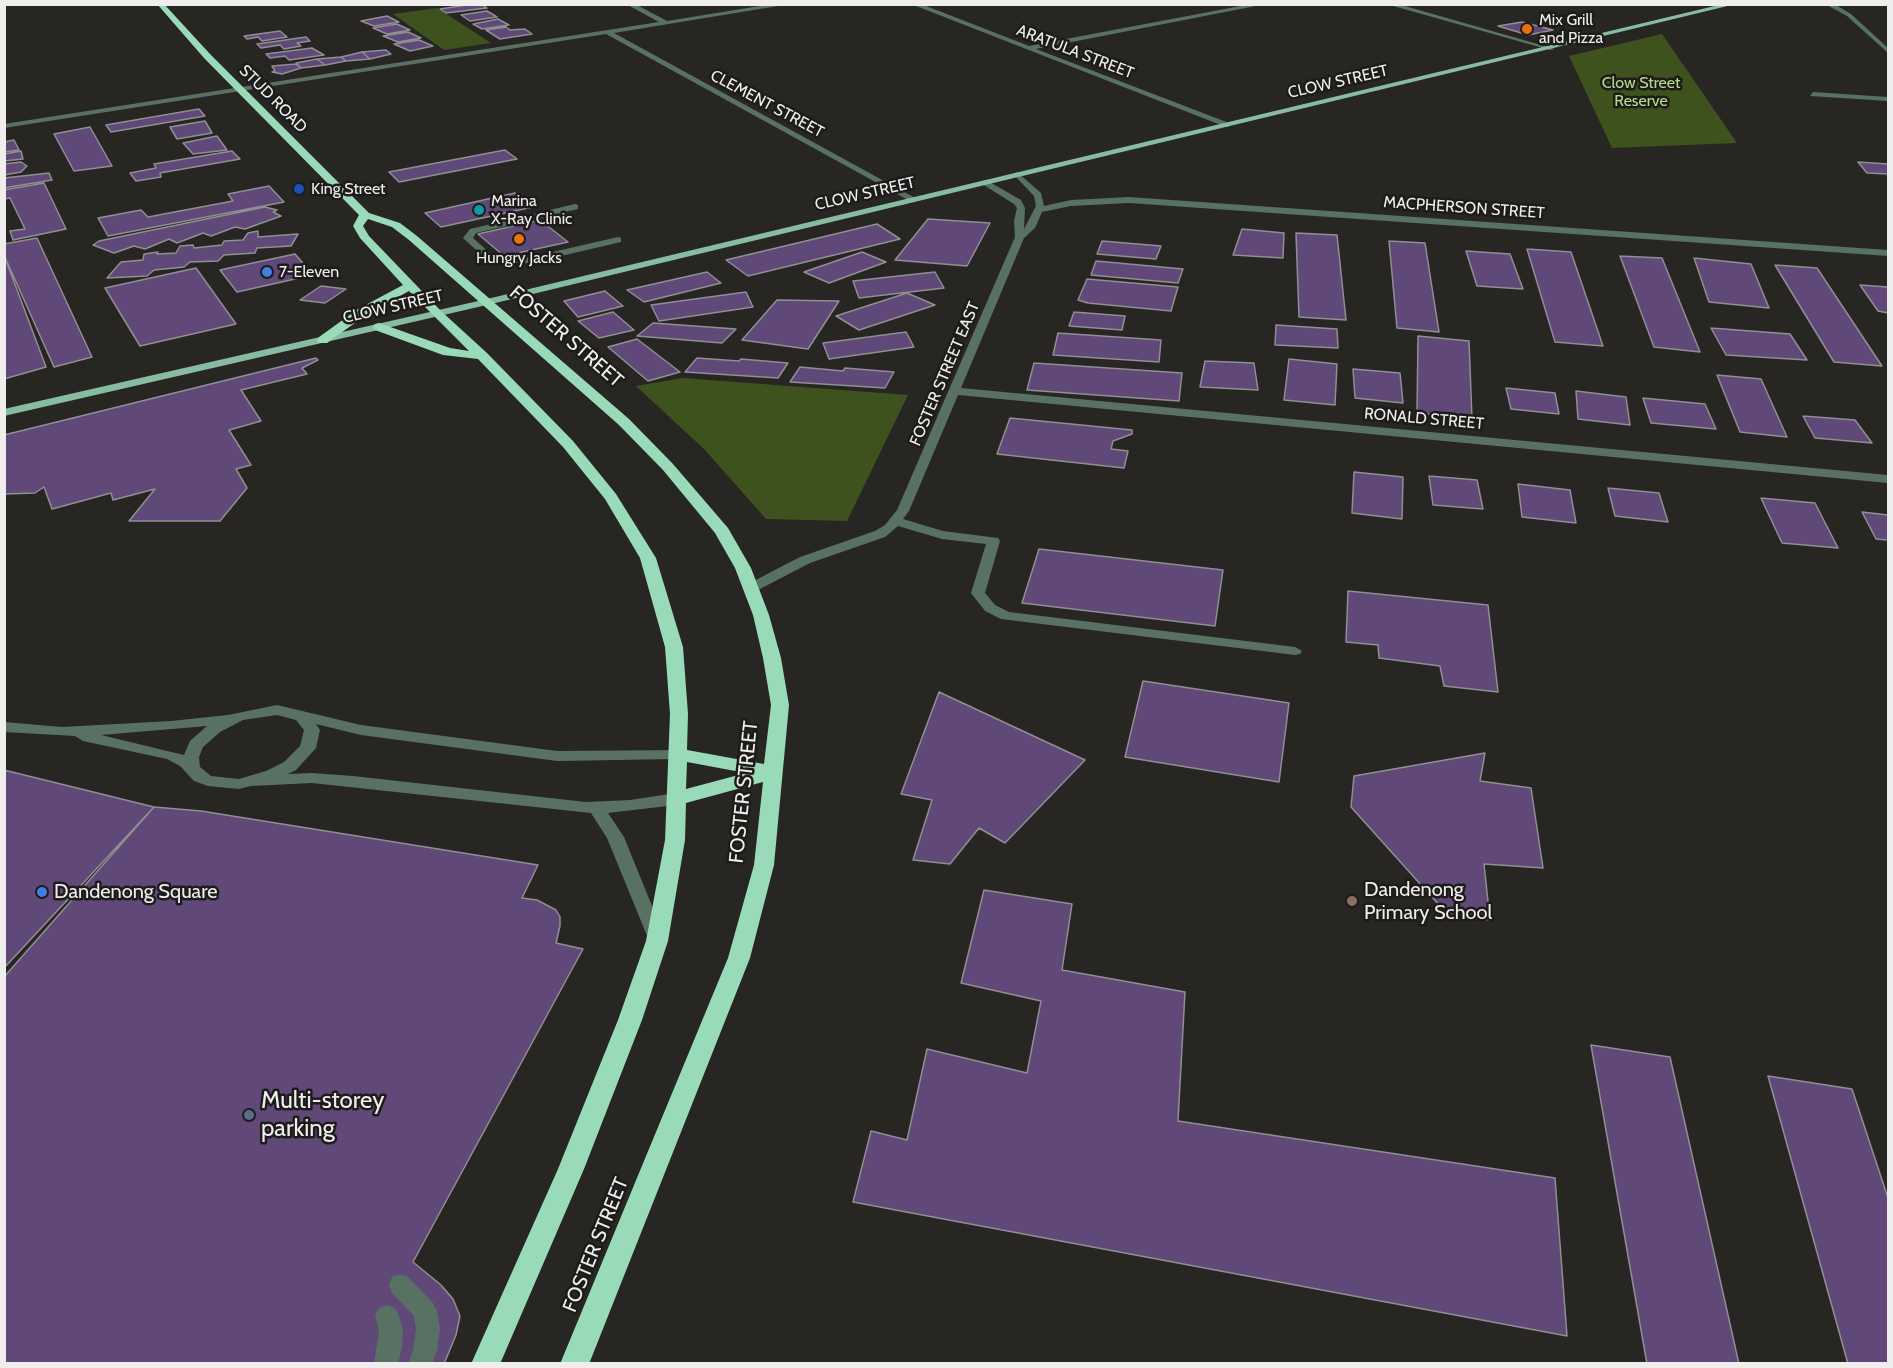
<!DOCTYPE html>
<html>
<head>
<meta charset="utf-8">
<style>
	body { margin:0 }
	#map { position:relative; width:1893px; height:1368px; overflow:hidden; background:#272623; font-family:Cabin,sans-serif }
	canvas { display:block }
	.frame { position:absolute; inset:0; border:6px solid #efeeed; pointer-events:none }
</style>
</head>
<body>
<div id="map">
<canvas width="1893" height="1368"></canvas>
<div class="frame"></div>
</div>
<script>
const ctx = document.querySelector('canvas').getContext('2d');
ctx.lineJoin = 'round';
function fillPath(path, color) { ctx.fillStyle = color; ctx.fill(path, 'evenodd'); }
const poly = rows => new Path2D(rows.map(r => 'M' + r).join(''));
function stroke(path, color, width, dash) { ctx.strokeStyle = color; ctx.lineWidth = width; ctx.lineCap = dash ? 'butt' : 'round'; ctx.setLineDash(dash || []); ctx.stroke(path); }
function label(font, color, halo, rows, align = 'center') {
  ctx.font = font + ' Cabin,sans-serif'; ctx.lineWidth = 5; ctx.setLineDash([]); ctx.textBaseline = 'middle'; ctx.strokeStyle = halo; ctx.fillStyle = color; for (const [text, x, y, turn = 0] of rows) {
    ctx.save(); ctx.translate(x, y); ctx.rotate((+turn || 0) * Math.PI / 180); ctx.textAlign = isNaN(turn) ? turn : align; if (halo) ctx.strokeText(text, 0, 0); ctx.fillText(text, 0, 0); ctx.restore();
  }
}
const green = poly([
	[437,8,491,43,444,50,393,14],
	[1662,34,1737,143,1612,148,1569,56],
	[683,378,908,395,847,521,766,519,705,450,636,386]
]);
const building = poly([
	[473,4,481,4,487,8,446,13,440,9,473,4],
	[487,11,497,17,470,21,461,15,487,11],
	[387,16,399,22,374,26,361,21,387,16],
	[498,19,509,25,482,29,473,24,498,19],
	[1522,22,1553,30,1528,35,1498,26,1522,22],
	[397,24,410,30,387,34,373,28,397,24],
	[506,27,510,30,525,29,532,34,500,39,486,30,506,27],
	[280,31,287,37,262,41,258,37,247,39,244,36,280,31],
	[408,32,421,38,398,42,383,36,408,32],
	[306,37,310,41,297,43,301,46,284,49,280,45,261,48,257,44,306,37],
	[419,40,433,46,410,51,394,44,419,40],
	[312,48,324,55,289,60,285,56,270,58,266,54,312,48],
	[386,50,391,54,370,59,362,52,386,50],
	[362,52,370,59,346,61,341,57,362,52],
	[341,57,346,61,325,65,317,59,341,57],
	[317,59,325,65,301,68,296,63,317,59],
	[296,64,301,68,282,74,272,72,275,71,272,66,296,64],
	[199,109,205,116,111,132,106,125,199,109],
	[205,121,212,133,177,139,170,127,205,121],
	[90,127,112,166,74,171,54,134,90,127],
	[217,136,227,150,193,154,183,143,217,136],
	[14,140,19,150,4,152,4,142,14,140],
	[505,150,517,159,399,182,389,172,505,150],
	[21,151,23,159,4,161,4,154,21,151],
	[232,151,240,159,160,173,161,177,136,181,130,173,156,168,154,164,232,151],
	[21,162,27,166,21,172,4,175,4,164,21,162],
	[1858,162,1888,164,1888,174,1867,173,1858,162],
	[49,173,52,180,4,188,4,178,49,173],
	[44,183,66,229,13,240,10,231,25,229,10,198,4,199,4,190,44,183],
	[269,186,284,202,108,236,98,218,141,210,148,217,233,201,228,194,269,186],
	[515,193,533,207,441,227,425,213,515,193],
	[265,207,277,210,273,212,281,216,245,229,235,227,211,236,203,233,177,243,169,239,145,249,134,246,114,253,93,245,99,241,265,207],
	[928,219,990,223,967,266,895,260,928,219],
	[540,220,568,242,504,256,478,234,540,220],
	[877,224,900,239,748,276,726,260,877,224],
	[1242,229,1284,233,1283,258,1233,255,1242,229],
	[258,231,258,237,298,234,291,246,257,248,255,253,224,255,218,261,190,262,184,267,154,270,147,276,107,278,121,262,143,260,144,254,158,252,157,254,176,253,180,246,193,245,194,248,222,245,224,241,243,240,248,233,258,231],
	[1296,233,1337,235,1346,320,1299,317,1296,233],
	[37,238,92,357,54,367,4,255,4,244,37,238],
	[1102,241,1161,246,1156,259,1097,254,1102,241],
	[1389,241,1425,243,1439,332,1397,328,1389,241],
	[1527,249,1571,252,1603,346,1555,342,1527,249],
	[1466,251,1510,254,1523,289,1477,286,1466,251],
	[862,252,886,262,829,283,804,272,862,252],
	[295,254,313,275,237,292,220,270,295,254],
	[4,255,46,367,4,379,4,255],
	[1620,256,1662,258,1700,352,1654,347,1620,256],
	[1694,258,1751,264,1769,308,1709,302,1694,258],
	[1096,261,1183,269,1178,283,1091,275,1096,261],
	[1775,265,1817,268,1882,366,1834,362,1775,265],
	[196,268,236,324,140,346,105,288,196,268],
	[707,272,721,283,644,302,627,290,707,272],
	[935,272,944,288,859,298,853,281,935,272],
	[1087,279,1178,287,1171,311,1088,303,1078,300,1087,279],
	[1860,285,1888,287,1888,313,1878,311,1860,285],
	[321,286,346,289,325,303,300,300,321,286],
	[605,291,623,306,578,317,564,301,605,291],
	[746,292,753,307,659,321,651,305,746,292],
	[907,293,935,305,859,330,836,316,907,293],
	[777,300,839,301,808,349,742,340,777,300],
	[613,312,634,330,599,338,578,321,613,312],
	[1074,312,1125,316,1122,330,1069,326,1074,312],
	[653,323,736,329,722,343,637,336,653,323],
	[1276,325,1337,329,1338,348,1275,345,1276,325],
	[1711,328,1790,334,1807,360,1726,355,1711,328],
	[906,332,914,347,829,359,823,343,906,332],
	[1058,333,1161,340,1159,362,1053,355,1058,333],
	[1418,336,1469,341,1472,419,1417,413,1418,336],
	[637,339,680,372,648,381,608,347,637,339],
	[316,358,318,360,302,368,307,374,241,390,261,421,229,430,251,465,236,469,247,488,220,521,129,521,155,489,113,500,111,493,52,509,44,487,35,493,4,494,4,435,316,358],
	[697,358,739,361,741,359,788,363,778,378,685,372,697,358],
	[1289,359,1337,364,1335,405,1284,400,1289,359],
	[1205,361,1254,363,1258,390,1200,387,1205,361],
	[1034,363,1182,373,1179,401,1027,390,1034,363],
	[800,367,843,371,845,368,894,372,885,388,790,382,800,367],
	[1353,369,1400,373,1403,403,1355,398,1353,369],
	[1717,375,1761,379,1787,437,1740,432,1717,375],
	[1506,388,1555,393,1559,414,1511,409,1506,388],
	[1576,391,1626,397,1630,425,1578,419,1576,391],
	[1643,398,1705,404,1716,429,1651,423,1643,398],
	[1803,416,1855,420,1872,443,1815,438,1803,416],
	[1010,418,1132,430,1132,434,1113,441,1111,449,1128,451,1124,468,997,454,1010,418],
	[1354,472,1403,477,1402,519,1352,513,1354,472],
	[1429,476,1477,480,1483,509,1433,505,1429,476],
	[1518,484,1570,490,1576,523,1522,517,1518,484],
	[1608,488,1659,493,1668,522,1615,516,1608,488],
	[1761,498,1815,503,1838,548,1782,543,1761,498],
	[1862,512,1888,515,1888,540,1876,539,1862,512],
	[1039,549,1223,570,1215,626,1022,603,1039,549],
	[1348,591,1488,605,1498,692,1444,686,1440,666,1379,658,1378,645,1346,642,1348,591],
	[1143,681,1289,703,1279,782,1125,757,1143,681],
	[939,692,1085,760,1005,843,979,828,950,864,913,860,932,800,901,794,939,692],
	[1485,753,1480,781,1531,788,1543,868,1484,864,1490,920,1449,916,1351,807,1354,776,1485,753],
	[4,770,154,807,4,977,4,770],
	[154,807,201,811,538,865,522,898,537,900,556,910,560,917,560,926,556,943,583,949,413,1262,441,1285,453,1299,460,1316,456,1335,444,1364,4,1364,4,968,154,807],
	[984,890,1072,904,1062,970,1185,992,1178,1121,1555,1178,1567,1336,853,1202,871,1131,907,1140,927,1049,1027,1073,1041,1001,961,983,984,890],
	[1591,1045,1670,1057,1739,1364,1647,1364,1591,1045],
	[1768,1076,1852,1089,1888,1198,1888,1364,1848,1364,1768,1076]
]);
const minor = poly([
	[626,4,635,4,667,21,772,4,790,4,614,33,917,199,910,201,606,34,4,128,4,124,659,22,626,4],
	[911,4,921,4,1029,46,1251,4,1266,4,1036,49,1229,123,1229,127,1226,127,911,4],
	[1386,4,1398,4,1555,49,1550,50,1386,4],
	[1825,4,1834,4,1851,14,1888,48,1888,53,1847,16,1825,4],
	[1813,92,1888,97,1888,101,1810,96,1813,92],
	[1017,172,1041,193,1044,206,1071,200,1129,197,1888,250,1888,256,1129,203,1071,206,1042,212,1035,228,1024,238,961,388,1888,475,1888,483,958,395,909,511,903,519,943,531,998,538,1000,541,985,593,995,605,1009,612,1295,647,1302,651,1300,654,1295,655,1001,619,985,611,971,593,986,544,942,539,898,526,885,537,810,563,756,591,746,591,744,588,746,585,800,557,875,531,885,525,897,510,1015,237,1014,221,1017,208,1014,204,979,182,986,180,1021,200,1025,208,1024,229,1036,206,1034,196,1013,174,1017,172],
	[575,204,578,205,578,209,476,233,473,238,491,254,507,258,531,257,618,237,621,238,621,242,531,263,507,264,485,258,463,238,470,229,575,204],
	[277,705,361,725,557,751,682,750,684,754,682,758,676,759,557,761,361,735,316,724,320,730,316,748,296,770,288,774,312,773,353,776,586,802,630,800,676,793,682,795,684,799,682,803,676,805,608,813,624,837,665,938,662,943,656,945,650,943,607,838,591,813,312,783,251,786,239,789,208,786,194,781,180,766,167,759,83,741,75,736,4,732,4,722,62,727,171,721,228,715,277,705],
	[277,715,296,720,304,730,300,746,284,762,266,771,239,779,211,776,200,767,199,757,203,747,220,732,243,720,277,715],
	[207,726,190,741,184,755,101,735,207,726],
	[400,1274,408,1277,433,1303,437,1311,440,1329,437,1351,432,1364,408,1364,413,1351,416,1329,414,1316,392,1293,389,1285,392,1277,400,1274],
	[387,1305,395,1308,399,1316,403,1330,402,1347,398,1364,374,1364,379,1330,375,1316,379,1308,387,1305]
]);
const major = poly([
	[1723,4,1736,4,487,305,4,416,4,409,487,299,1723,4]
]);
const highway = poly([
	[157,4,164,4,210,54,369,213,400,223,417,236,629,419,673,464,728,528,751,568,769,615,781,658,789,705,774,865,750,958,589,1364,560,1364,728,958,754,865,763,782,686,803,685,840,668,941,642,1020,584,1169,500,1364,471,1364,558,1169,618,1020,646,941,665,840,670,714,665,647,640,558,605,499,563,447,478,359,443,355,375,330,373,327,375,324,379,323,450,348,469,351,409,291,366,315,327,343,319,343,317,340,319,337,358,309,403,285,360,238,353,226,359,215,204,58,157,4],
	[368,219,392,227,409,240,619,425,663,470,715,533,735,568,753,615,763,658,771,705,764,764,687,750,688,714,683,647,656,558,616,494,573,441,487,353,441,311,369,236,363,226,368,219],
	[687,762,746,773,686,789,687,762]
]);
const markers = [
	[1527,29,6,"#e8710a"],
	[299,189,6,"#1a4fb4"],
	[479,210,6,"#0f9aa8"],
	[519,239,6,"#e8710a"],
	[267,272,6,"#3f7fe0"],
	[42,892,6,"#3f7fe0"],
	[1352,901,6,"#8d6e63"],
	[249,1115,6,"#5c6f8a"]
];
const farPoinames = [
	["Mix Grill",1539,20],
	["and Pizza",1539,38],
	["King Street",311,189],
	["Marina",491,201],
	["X-Ray Clinic",491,219],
	["Hungry Jacks",519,258,"center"],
	["7-Eleven",279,272]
];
const farStreetnames = [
	["ARATULA STREET",1075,52,21],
	["CLOW STREET",1338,82,-13],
	["STUD ROAD",273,99,45],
	["CLEMENT STREET",767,104,28],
	["CLOW STREET",865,194,-13],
	["MACPHERSON STREET",1464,208,4],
	["CLOW STREET",393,307,-13],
	["FOSTER STREET EAST",945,374,-67],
	["RONALD STREET",1424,419,5]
];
const farParknames = [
	["Clow Street",1641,83],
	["Reserve",1641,101]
];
const streetNames = [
	["FOSTER STREET",566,337,41],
	["FOSTER STREET",744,792,-84],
	["FOSTER STREET",596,1245,-68]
];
const poiNames = [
	["Dandenong",1364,890],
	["Primary School",1364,913],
	["Dandenong Square",54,892]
];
const nearPoinames = [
	["Multi-storey",261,1101],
	["parking",261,1129]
];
fillPath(green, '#3e521e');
fillPath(building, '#604878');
stroke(building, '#908f92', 1.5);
fillPath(minor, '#587163');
fillPath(major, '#87bca1');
fillPath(highway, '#99dab9');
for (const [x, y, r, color] of markers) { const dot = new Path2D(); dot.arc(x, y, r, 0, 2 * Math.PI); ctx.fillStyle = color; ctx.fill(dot); stroke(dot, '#1d1c1a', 2); }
label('16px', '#efeeed', '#1d1c1a', farPoinames, 'left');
label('16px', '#efeeed', '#1d1c1a', farStreetnames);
label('16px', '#b7d989', '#1d1c1a', farParknames);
label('20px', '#efeeed', '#1d1c1a', streetNames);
label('20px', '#efeeed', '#1d1c1a', poiNames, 'left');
label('24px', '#efeeed', '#1d1c1a', nearPoinames, 'left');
</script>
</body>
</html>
